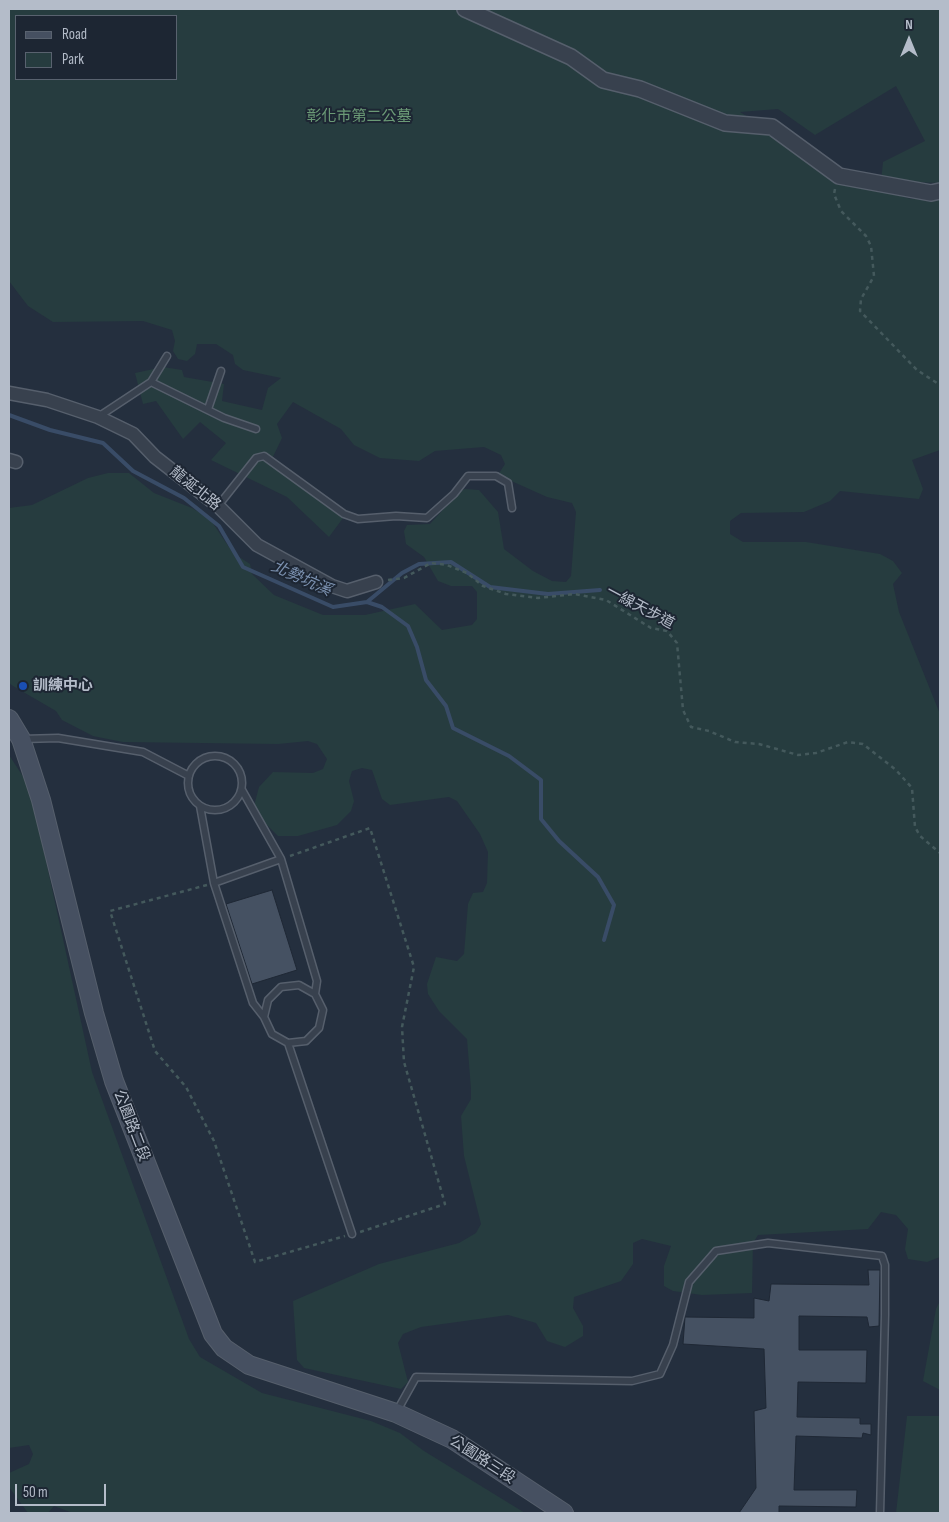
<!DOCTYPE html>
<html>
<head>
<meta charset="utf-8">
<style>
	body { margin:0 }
	#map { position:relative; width:949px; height:1522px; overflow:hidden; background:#242f3e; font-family:"Sofia Sans Condensed",sans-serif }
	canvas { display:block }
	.frame { position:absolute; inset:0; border:10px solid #b4bcc9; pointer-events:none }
	.legend { position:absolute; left:15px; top:15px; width:162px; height:65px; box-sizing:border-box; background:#1d2633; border:1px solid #59626f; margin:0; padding:6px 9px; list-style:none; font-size:15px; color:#b4bcc9 }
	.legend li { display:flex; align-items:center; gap:10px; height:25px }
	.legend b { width:25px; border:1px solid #59626f }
	.north { position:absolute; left:884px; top:15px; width:50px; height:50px; -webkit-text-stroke:4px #1d2633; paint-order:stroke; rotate:0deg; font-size:14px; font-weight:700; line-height:20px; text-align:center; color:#b4bcc9 }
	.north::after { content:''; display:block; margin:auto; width:18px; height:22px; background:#b4bcc9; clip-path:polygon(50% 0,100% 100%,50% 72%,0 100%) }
	.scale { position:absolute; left:15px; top:1484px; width:91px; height:22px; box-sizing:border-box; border:2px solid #b4bcc9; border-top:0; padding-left:6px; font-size:15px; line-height:18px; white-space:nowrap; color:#b4bcc9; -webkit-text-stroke:4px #1d2633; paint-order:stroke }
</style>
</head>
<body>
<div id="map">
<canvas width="949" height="1522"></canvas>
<div class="frame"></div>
<ul class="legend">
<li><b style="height:6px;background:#465061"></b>Road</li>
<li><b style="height:14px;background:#263c3f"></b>Park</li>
</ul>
<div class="north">N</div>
<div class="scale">50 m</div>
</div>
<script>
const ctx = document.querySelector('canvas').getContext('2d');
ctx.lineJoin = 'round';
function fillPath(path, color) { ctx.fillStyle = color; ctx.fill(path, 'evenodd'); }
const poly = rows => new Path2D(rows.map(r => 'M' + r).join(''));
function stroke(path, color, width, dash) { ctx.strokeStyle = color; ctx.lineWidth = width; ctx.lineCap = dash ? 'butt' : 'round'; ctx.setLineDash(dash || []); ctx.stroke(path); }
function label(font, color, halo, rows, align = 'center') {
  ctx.font = font + ' "Sofia Sans Condensed","Noto Sans TC",sans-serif'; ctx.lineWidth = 4; ctx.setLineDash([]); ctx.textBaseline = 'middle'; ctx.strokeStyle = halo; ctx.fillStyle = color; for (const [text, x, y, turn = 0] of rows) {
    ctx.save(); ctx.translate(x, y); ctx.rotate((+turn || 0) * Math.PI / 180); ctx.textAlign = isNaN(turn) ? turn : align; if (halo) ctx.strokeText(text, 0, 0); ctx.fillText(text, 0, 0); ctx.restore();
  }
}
const green = poly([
	[9,9,940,9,940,183,881,181,883,162,925,141,896,86,815,135,778,109,740,112,851,182,911,199,940,196,940,450,912,460,923,489,919,499,840,491,830,501,804,512,741,513,730,521,730,534,743,542,806,542,880,554,893,561,902,573,893,584,899,612,940,714,940,1257,927,1262,908,1259,905,1249,908,1229,896,1215,881,1212,868,1229,758,1235,753,1243,752,1293,702,1295,673,1291,664,1286,664,1266,671,1246,642,1239,633,1243,633,1264,621,1281,574,1297,573,1308,583,1326,583,1336,565,1347,547,1341,536,1323,508,1315,421,1327,403,1334,398,1343,408,1382,401,1389,304,1368,297,1360,293,1301,379,1264,459,1243,476,1233,481,1224,464,1156,461,1116,471,1099,471,1089,467,1039,439,1011,428,994,427,984,436,957,457,961,464,954,468,904,473,893,483,892,487,883,488,852,480,834,457,801,449,797,390,805,382,799,372,770,362,768,352,771,349,781,354,801,351,811,337,825,298,836,278,836,257,815,254,806,259,787,273,772,313,773,323,769,327,759,317,744,308,741,278,744,123,742,93,736,62,720,56,711,13,686,9,683,9,508,32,505,88,478,108,473,129,473,154,493,192,508,210,519,233,553,250,564,252,574,274,595,323,615,365,615,415,604,442,630,472,625,477,619,477,592,472,586,451,586,438,581,424,557,406,544,404,531,407,525,430,524,459,492,465,489,479,490,498,512,504,549,533,571,552,581,566,582,571,576,576,512,572,503,547,497,498,475,505,464,501,455,484,447,435,451,419,461,380,458,354,445,341,429,293,402,277,424,282,438,270,463,346,514,329,537,287,497,211,460,226,443,200,422,183,439,156,401,143,404,135,373,163,367,182,370,184,377,224,384,222,401,262,410,268,388,281,378,243,370,235,364,233,355,216,344,197,344,195,354,187,361,178,359,173,351,175,341,172,330,143,321,53,322,28,306,9,281],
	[16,16,176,16,176,79,16,79],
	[9,755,24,778,32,797,92,1072,189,1339,200,1357,262,1393,371,1421,400,1433,424,1451,525,1513,73,1513,54,1506,48,1513,28,1513,9,1487,9,1473,29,1464,33,1454,29,1445,9,1448],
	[940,1301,940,1390,923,1381,936,1309],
	[940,1412,940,1513,896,1513,907,1416,939,1416]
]);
const stream = poly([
	[9,415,50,430,103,443,133,471,184,498,219,526,243,567,333,607,367,602,382,607,408,626,417,647,426,680,446,706,453,728,509,756,541,780,541,819,559,841,598,877,614,905,604,940],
	[367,602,402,573,419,564,451,562,490,587,548,594,600,590]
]);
const building = poly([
	[272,890,297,970,252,984,226,904,272,890],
	[868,1270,880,1270,879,1326,869,1327,867,1317,799,1316,799,1350,867,1350,866,1383,798,1382,797,1417,860,1418,860,1424,871,1424,871,1435,863,1433,862,1438,796,1436,794,1490,857,1490,856,1507,779,1506,779,1513,739,1513,756,1488,754,1411,766,1408,764,1349,683,1344,685,1317,754,1318,754,1298,769,1301,771,1284,869,1285,868,1270]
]);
const path = poly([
	[835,189,834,194,841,211,866,236,871,246,874,276,861,299,860,311,917,370,940,385],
	[388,580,404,578,431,563,447,565,467,573,483,586,506,594,538,598,575,594,606,600,651,628,667,631,677,643,683,710,691,727,709,731,735,742,759,744,798,755,816,753,848,742,863,744,896,770,912,788,915,827,920,836,940,853],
	[290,856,370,828,414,967,402,1027,404,1062,445,1204,360,1232],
	[207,885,110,911,155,1051,186,1087,214,1141,255,1262,345,1236]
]);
const service = poly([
	[151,382,224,418,256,429],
	[208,409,221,371],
	[98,417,151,382,167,356],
	[218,506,256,458,264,456,344,514,358,519,396,516,427,518,454,494,468,476,496,476,508,483,512,508],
	[22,739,58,738,143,752,189,776],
	'188 783a27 27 0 1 1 54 0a27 27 0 1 1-54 0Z',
	[242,790,281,859],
	[200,806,214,883,253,1003,264,1017,272,1034,288,1043,306,1041,319,1028,323,1010,315,994,299,985,281,987,268,1000,264,1017],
	[214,883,281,859,317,981,315,994],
	[288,1043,352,1234],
	[397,1411,416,1377,632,1381,660,1374,673,1345,689,1282,716,1251,768,1243,882,1256,885,1265,885,1315,880,1513]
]);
const minor = poly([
	[9,393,47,400,98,417,133,434,155,457,218,506,257,545,332,586,347,591,376,582],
	[9,460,16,462]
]);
const tertiary = poly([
	[465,9,571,57,603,80,640,89,725,123,772,127,839,176,931,193,940,191]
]);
const secondary = poly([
	[9,719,21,739,41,800,94,1013,114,1081,213,1334,224,1348,249,1365,396,1413,452,1439,564,1513]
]);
const markers = [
	[23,686,5,"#1a4fb4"]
];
const parkNames = [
	["彰化市第二公墓",359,117]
];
const streetNames = [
	["龍涎北路",195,489,39],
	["一線天步道",640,608,28],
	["公園路二段",131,1126,69],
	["公園路三段",482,1460,33]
];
const poiNames = [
	["訓練中心",33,686]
];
const waterNames = [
	["北勢坑溪",301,579,24]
];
fillPath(green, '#263c3f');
stroke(stream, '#394c67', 4);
fillPath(building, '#455162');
stroke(building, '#1f2835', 1);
stroke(service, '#565f6c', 9);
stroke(minor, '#565f6c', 15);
stroke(tertiary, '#565f6c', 18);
stroke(secondary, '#565f6c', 20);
stroke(path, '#44595c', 2.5, [4, 4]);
stroke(service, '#38414e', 6);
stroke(minor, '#38414e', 12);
stroke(tertiary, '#38414e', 15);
stroke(secondary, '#465061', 18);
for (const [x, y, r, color] of markers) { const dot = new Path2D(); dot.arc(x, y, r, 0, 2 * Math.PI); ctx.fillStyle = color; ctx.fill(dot); stroke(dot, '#1d2633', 2); }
label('15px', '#6b9a76', '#1d2633', parkNames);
label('15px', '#b4bcc9', '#1d2633', streetNames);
label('bold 15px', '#b4bcc9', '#1d2633', poiNames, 'left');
label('italic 16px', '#7c92b1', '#1d2633', waterNames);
</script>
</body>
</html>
